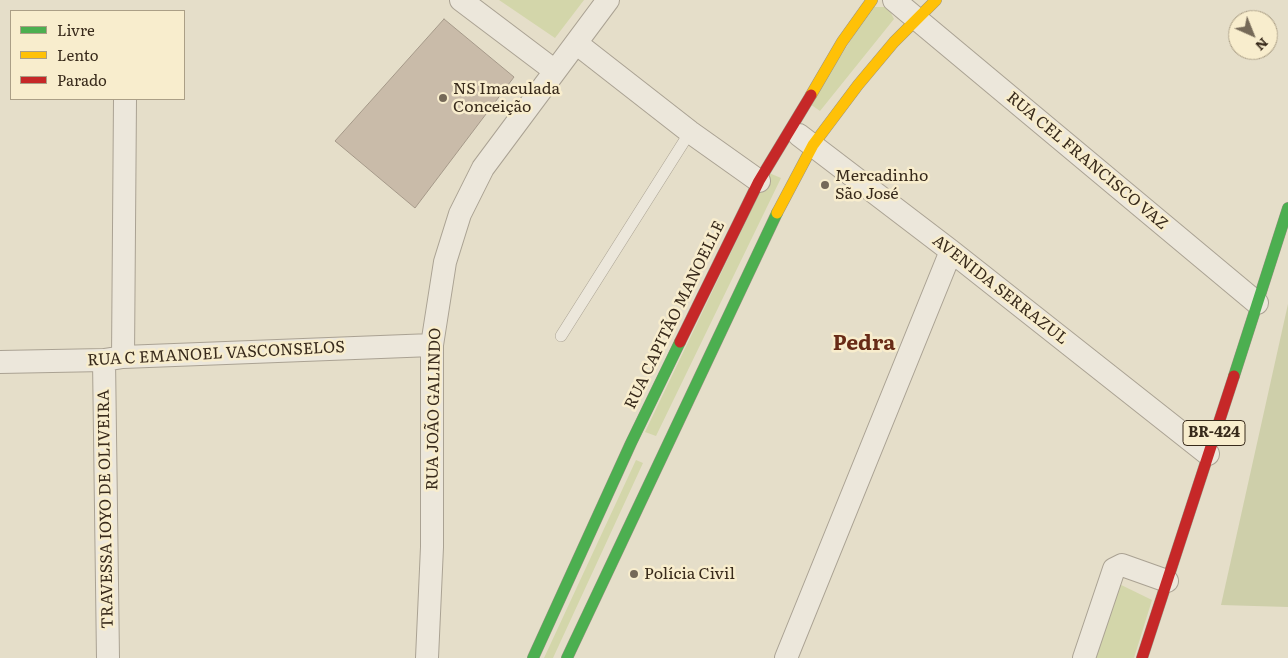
<!DOCTYPE html>
<html>
<head>
<meta charset="utf-8">
<style>
	body { margin:0 }
	#map { position:relative; width:1288px; height:658px; overflow:hidden; background:#e5dec9; font-family:Literata,serif }
	canvas { display:block }
	.legend { position:absolute; left:10px; top:10px; width:175px; height:90px; box-sizing:border-box; background:#f8edcd; border:1px solid #ab9f86; margin:0; padding:6px 9px; list-style:none; font-size:15px; color:#382a1b }
	.legend li { display:flex; align-items:center; gap:10px; height:25px }
	.legend b { width:25px; border:1px solid #ab9f86 }
	.north { position:absolute; left:1228px; top:10px; width:50px; height:50px; box-sizing:border-box; background:#f8edcd; border:1px solid #ab9f86; border-radius:50%; rotate:136deg; font-size:14px; font-weight:700; line-height:20px; text-align:center; color:#382a1b }
	.north::after { content:''; display:block; margin:auto; width:18px; height:22px; background:#756958; clip-path:polygon(50% 0,100% 100%,50% 72%,0 100%) }
</style>
</head>
<body>
<div id="map">
<canvas width="1288" height="658"></canvas>
<ul class="legend">
<li><b style="height:6px;background:#4caf50"></b>Livre</li>
<li><b style="height:6px;background:#ffc107"></b>Lento</li>
<li><b style="height:6px;background:#c62828"></b>Parado</li>
</ul>
<div class="north">N</div>
</div>
<script>
const ctx = document.querySelector('canvas').getContext('2d');
ctx.lineJoin = 'round';
function fillPath(path, color) { ctx.fillStyle = color; ctx.fill(path, 'evenodd'); }
const poly = rows => new Path2D(rows.map(r => 'M' + r).join(''));
function stroke(path, color, width, dash) { ctx.strokeStyle = color; ctx.lineWidth = width; ctx.lineCap = dash ? 'butt' : 'round'; ctx.setLineDash(dash || []); ctx.stroke(path); }
function label(font, color, halo, rows, align = 'center') {
  ctx.font = font + ' Literata,serif'; ctx.lineWidth = 5; ctx.setLineDash([]); ctx.textBaseline = 'middle'; ctx.strokeStyle = halo; ctx.fillStyle = color; for (const [text, x, y, turn = 0] of rows) {
    ctx.save(); ctx.translate(x, y); ctx.rotate((+turn || 0) * Math.PI / 180); ctx.textAlign = isNaN(turn) ? turn : align; if (halo) ctx.strokeText(text, 0, 0); ctx.fillText(text, 0, 0); ctx.restore();
  }
}
const green = poly([
	[499,0,584,0,555,38],
	[872,7,888,7,894,19,820,111,810,104],
	[769,173,781,178,656,436,645,432],
	[636,460,643,463,553,658,544,658],
	[1113,581,1152,600,1134,658,1085,658]
]);
const cemetery = poly([
	[1288,304,1288,607,1221,605]
]);
const building = poly([
	[444,19,514,77,415,208,335,141,444,19]
]);
const lane = poly([
	[561,336,690,132]
]);
const street = poly([
	[461,0,555,71],
	[894,0,1257,303],
	[576,43,690,132,759,181],
	[799,135,951,251,1208,454],
	[123,357,125,99],
	[104,360,108,658],
	[0,362,104,360,123,357,432,345],
	[427,658,432,547,432,345,445,262,460,214,483,168,608,0],
	[786,658,951,251],
	[1084,658,1114,569,1122,565,1167,581]
]);
const fast = poly([
	[1234,376,1288,208],
	[533,658,631,443,680,342],
	[567,658,777,213]
]);
const slow = poly([
	[811,95,842,42,872,0],
	[777,213,813,145,858,85,894,42,936,0]
]);
const jam = poly([
	[680,342,759,181,811,95],
	[1142,658,1234,376]
]);
const markers = [
	[443,98,5,"#756958"],
	[825,185,5,"#756958"],
	[634,574,5,"#756958"]
];
const shields = [
	[1214,433,62]
];
const shieldNames = [
	["BR-424",1214,433]
];
const poiNames = [
	["NS Imaculada",453,89],
	["Conceição",453,107],
	["Mercadinho",835,176],
	["São José",835,194],
	["Polícia Civil",644,574]
];
const streetNames = [
	["RUA CEL FRANCISCO VAZ",1087,161,40],
	["AVENIDA SERRAZUL",1000,290,38],
	["RUA CAPITÃO MANOELLE",675,315,-64],
	["RUA C EMANOEL VASCONSELOS",216,354,-3],
	["RUA JOÃO GALINDO",434,409,-89],
	["TRAVESSA IOYO DE OLIVEIRA",106,509,-91]
];
const districtNames = [
	["Pedra",864,344]
];
fillPath(green, '#d3d6aa');
fillPath(cemetery, '#cecfaa');
fillPath(building, '#c9bba9');
stroke(building, '#a59989', 1);
stroke(lane, '#aaa293', 12);
stroke(street, '#aaa293', 24);
stroke(fast, '#999283', 12);
stroke(slow, '#999283', 12);
stroke(jam, '#999283', 12);
stroke(lane, '#ece7db', 11);
stroke(street, '#ece7db', 22);
stroke(fast, '#4caf50', 11);
stroke(slow, '#ffc107', 11);
stroke(jam, '#c62828', 11);
for (const [x, y, r, color] of markers) { const dot = new Path2D(); dot.arc(x, y, r, 0, 2 * Math.PI); ctx.fillStyle = color; ctx.fill(dot); stroke(dot, '#f8edcd', 2); }
for (const [x, y, w] of shields) { const box = new Path2D(); box.roundRect(x - w / 2, y - 12.5, w, 25, 4); ctx.fillStyle = '#f8edcd'; ctx.fill(box); stroke(box, '#382a1b', 1); }
label('bold 15px', '#382a1b', null, shieldNames);
label('16px', '#382a1b', '#f8edcd', poiNames, 'left');
label('16px', '#382a1b', '#f8edcd', streetNames);
label('bold 21px', '#682b17', '#f8edcd', districtNames);
</script>
</body>
</html>
